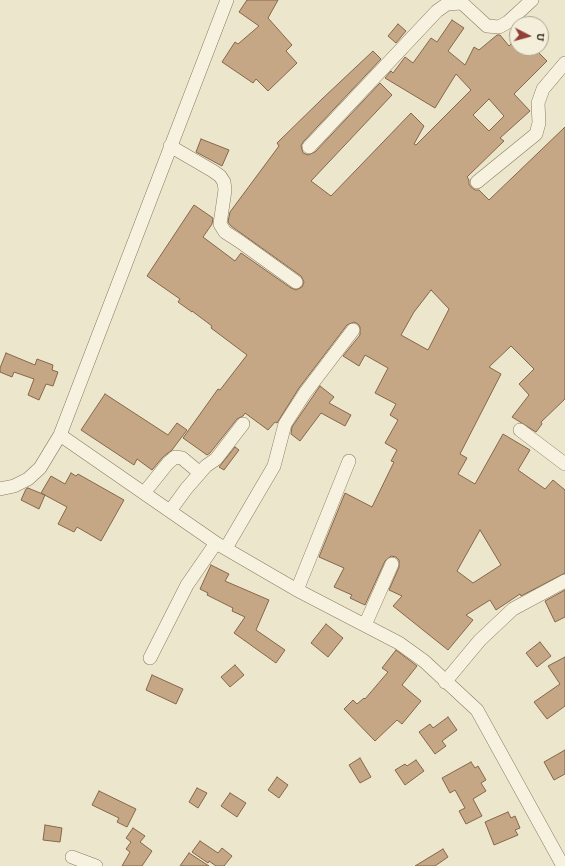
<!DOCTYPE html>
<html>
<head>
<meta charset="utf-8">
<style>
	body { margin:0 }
	#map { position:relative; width:565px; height:866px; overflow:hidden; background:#ece6cc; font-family:"Zilla Slab",serif }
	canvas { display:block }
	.north { position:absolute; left:509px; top:16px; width:40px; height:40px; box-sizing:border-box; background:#f4efdb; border:1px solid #aaa391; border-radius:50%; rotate:96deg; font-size:11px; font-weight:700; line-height:16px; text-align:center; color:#3a3023 }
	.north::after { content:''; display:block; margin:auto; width:14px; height:18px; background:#923f36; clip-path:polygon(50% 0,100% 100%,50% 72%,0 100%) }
</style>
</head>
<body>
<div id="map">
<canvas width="565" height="866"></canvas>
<div class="north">U</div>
</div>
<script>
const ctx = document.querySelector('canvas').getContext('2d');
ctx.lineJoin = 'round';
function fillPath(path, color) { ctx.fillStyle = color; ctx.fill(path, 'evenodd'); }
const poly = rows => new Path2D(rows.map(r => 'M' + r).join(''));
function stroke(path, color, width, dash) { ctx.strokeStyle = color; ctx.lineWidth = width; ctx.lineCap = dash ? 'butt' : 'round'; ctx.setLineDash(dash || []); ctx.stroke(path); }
const building = poly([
	[247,0,278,0,268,18,292,45,286,51,297,63,268,91,256,79,253,83,222,62,235,42,238,44,259,26,239,12,247,0],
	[452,20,464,28,448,51,465,65,474,47,479,50,497,35,500,35,509,46,517,38,517,48,534,48,547,61,514,94,530,111,500,138,504,141,467,177,469,180,469,184,471,187,475,190,479,190,489,200,565,127,565,399,541,422,542,424,536,432,512,417,529,395,519,384,534,369,511,346,489,367,501,374,460,454,467,458,458,474,475,484,503,434,530,450,518,470,545,489,553,480,565,490,565,573,521,596,520,594,496,610,490,600,466,615,473,620,448,650,393,606,402,596,389,590,399,567,399,560,396,557,391,556,385,561,365,605,350,598,352,595,334,587,344,568,319,557,345,493,372,507,394,462,391,461,397,450,385,443,398,420,390,415,396,404,375,393,388,368,365,355,359,366,343,356,360,335,360,327,358,324,354,322,347,325,299,388,277,423,275,422,268,430,245,413,243,416,237,419,210,453,207,455,183,438,218,389,220,390,247,355,211,328,212,326,192,311,192,312,178,302,180,299,147,276,194,205,213,218,212,224,203,237,235,261,241,253,291,288,296,290,302,287,304,282,301,276,231,226,228,222,230,212,279,146,277,143,322,99,373,51,381,59,303,142,301,146,303,153,308,155,315,152,380,83,392,95,311,181,331,196,411,113,424,126,414,144,416,145,471,90,456,74,435,108,385,78,391,71,393,73,405,57,413,63,431,38,437,42,452,20],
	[489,99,504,116,489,131,473,115,489,99],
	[431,290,449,309,428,350,401,335,414,312,431,290],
	[480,530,501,565,473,583,457,571,480,530],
	[398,24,406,31,396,43,388,36,398,24],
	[201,139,229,150,222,166,196,152,201,139],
	[6,353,35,365,37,359,53,365,52,370,58,372,53,386,46,384,39,400,28,395,34,379,14,372,12,377,0,372,0,368,6,353],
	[320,386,334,397,329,403,351,415,345,426,321,413,300,441,291,434,292,427,320,386],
	[105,394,168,435,177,423,187,430,172,450,163,457,152,470,137,459,134,465,81,430,105,394],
	[235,447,239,450,224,470,219,467,235,447],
	[71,473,76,476,78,474,124,500,101,541,77,527,74,532,58,524,67,507,41,493,51,476,65,484,71,473],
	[28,488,45,495,39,509,21,500,26,489,28,488],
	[211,565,229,574,225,581,269,600,256,630,285,650,276,663,234,633,245,617,232,611,233,608,207,595,208,593,200,589,211,565],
	[565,590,565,617,555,622,545,601,565,590],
	[326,624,343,638,328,657,311,643,326,624],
	[540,642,551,656,537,667,526,653,540,642],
	[396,650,417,666,402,685,421,701,402,724,397,720,375,741,344,709,353,700,357,704,364,698,365,699,388,672,382,668,396,650],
	[565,657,565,706,547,719,534,702,560,684,548,666,565,657],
	[235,665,244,675,230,687,221,677,235,665],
	[152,675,183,689,176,704,146,690,152,675],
	[448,717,457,730,442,741,446,746,435,754,419,732,430,724,433,728,448,717],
	[565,750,565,774,554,780,544,762,565,750],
	[360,758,371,777,360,783,349,765,360,758],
	[416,760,424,771,405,785,395,770,405,764,407,766,416,760],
	[471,762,475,768,478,766,486,780,481,783,486,791,473,799,482,816,466,824,459,811,465,808,455,790,450,793,442,778,471,762],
	[277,777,288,785,279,798,268,790,277,777],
	[197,788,207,793,198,808,189,802,197,788],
	[99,791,136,809,127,827,117,822,119,818,92,805,99,791],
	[230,793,246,803,237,817,221,806,230,793],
	[508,812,511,818,515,816,520,828,515,830,518,835,494,845,485,822,508,812],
	[45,825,62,828,60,842,43,840,45,825],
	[133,828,145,836,140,842,152,851,142,866,122,866,130,852,126,849,131,842,126,838,133,828],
	[200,841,218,853,222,848,232,856,224,866,216,866,209,861,208,863,192,852,200,841],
	[443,849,448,857,435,866,415,866,443,849],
	[189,853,209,866,180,866,189,853]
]);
const minor = poly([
	[170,146,213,171,220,176,224,182,225,190,220,224,225,232,239,241,296,282],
	[309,147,437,11,447,4,462,3,487,26,499,27,508,22,532,0],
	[477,182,536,134,539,123,538,103,543,89,565,63],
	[520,430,565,464],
	[60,435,216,543,297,590,399,643,424,661,477,710,563,866],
	[0,489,14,486,28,479,40,468,60,435,227,0],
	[144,493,168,463,175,457,182,458,200,473],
	[170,511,186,489,206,466,216,459,243,424],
	[226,548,274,466,285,424,305,393,353,330],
	[297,590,349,461],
	[365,625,392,564],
	[150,658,187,585,216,543],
	[445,682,480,640,513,609,565,581],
	[72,857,96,866]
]);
fillPath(building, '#c6a785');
stroke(building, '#856749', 1);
stroke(minor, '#887a61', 14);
stroke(minor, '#f7f2df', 13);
</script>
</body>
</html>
